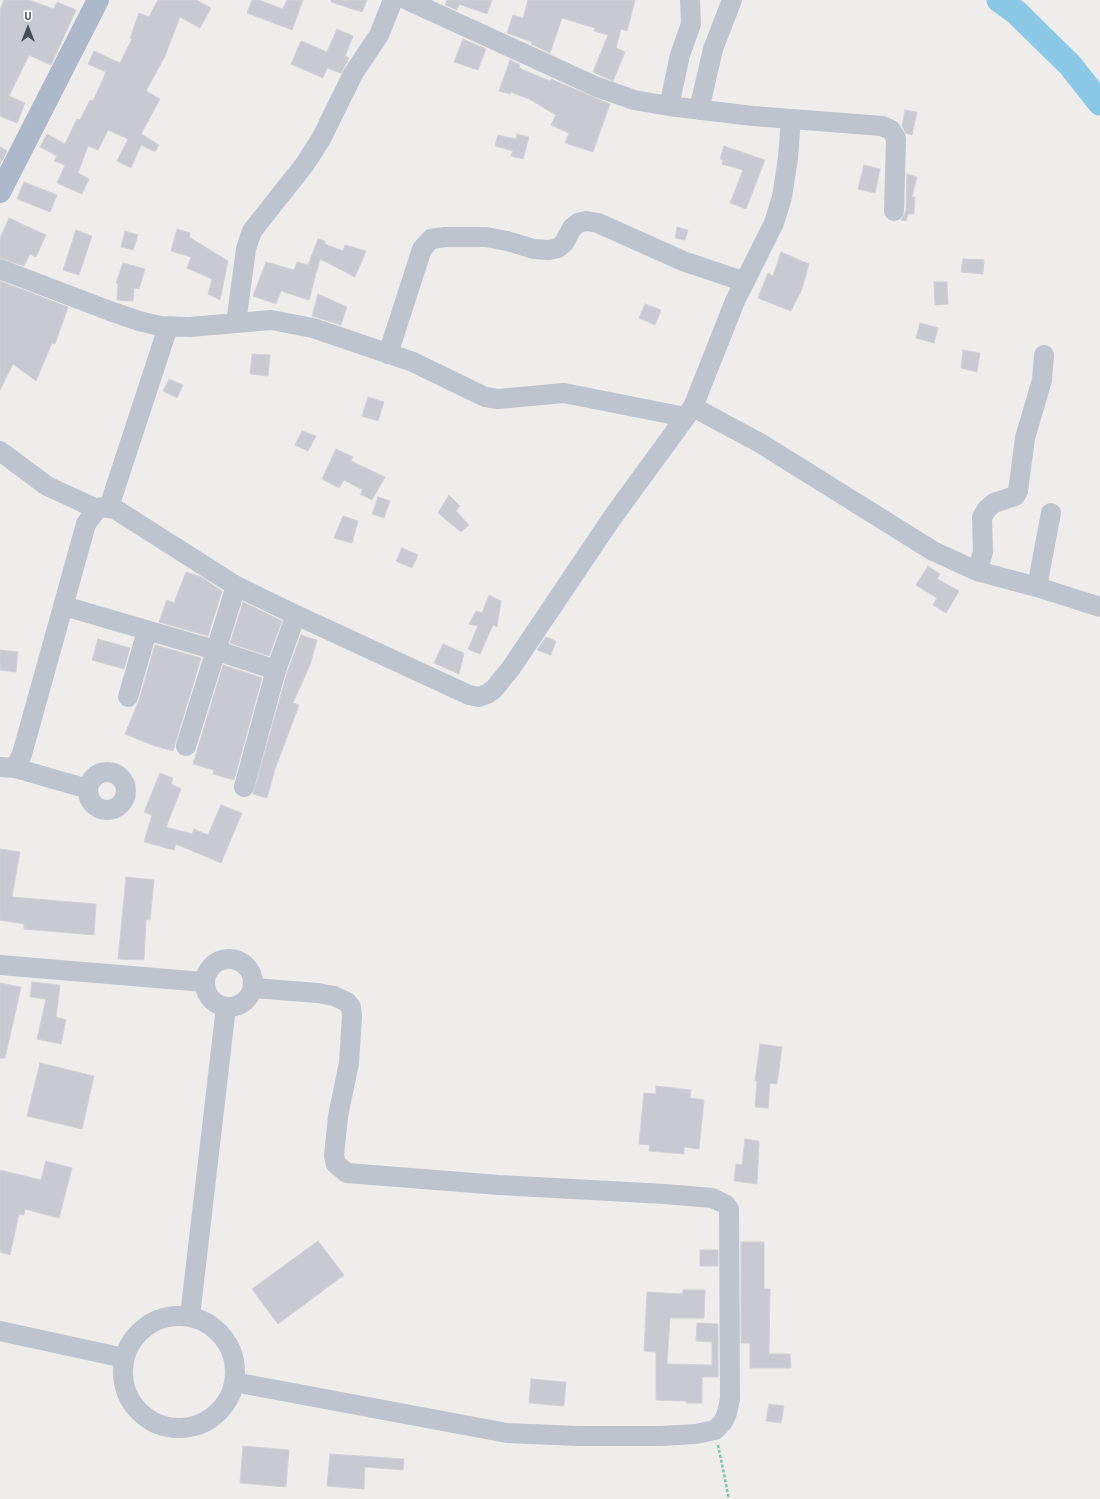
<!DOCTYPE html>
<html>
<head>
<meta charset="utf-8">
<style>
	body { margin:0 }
	#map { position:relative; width:1100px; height:1499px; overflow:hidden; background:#efecec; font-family:"PT Sans",sans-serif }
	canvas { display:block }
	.north { position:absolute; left:8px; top:8px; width:40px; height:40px; -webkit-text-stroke:3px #fff; paint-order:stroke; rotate:0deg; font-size:11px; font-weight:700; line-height:16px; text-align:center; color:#454d58 }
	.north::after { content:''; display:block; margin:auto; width:14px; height:18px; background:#454d58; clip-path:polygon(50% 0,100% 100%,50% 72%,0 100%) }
</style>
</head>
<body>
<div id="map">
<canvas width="1100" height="1499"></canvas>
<div class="north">U</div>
</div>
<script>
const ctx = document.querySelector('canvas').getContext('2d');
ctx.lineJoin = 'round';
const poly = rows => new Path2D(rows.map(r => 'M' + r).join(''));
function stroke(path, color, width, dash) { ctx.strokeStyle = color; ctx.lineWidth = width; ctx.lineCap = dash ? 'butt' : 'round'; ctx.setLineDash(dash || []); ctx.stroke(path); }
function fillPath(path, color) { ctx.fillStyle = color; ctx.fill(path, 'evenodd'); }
const river = poly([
	[999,0,1016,12,1070,65,1100,103]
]);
const building = poly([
	[4,0,29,0,54,9,57,2,76,10,51,65,29,55,9,96,25,103,17,123,0,116,0,10,4,0],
	[158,0,196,0,211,8,200,28,180,17,165,56,146,91,160,99,141,134,159,145,155,152,141,145,131,168,117,161,128,139,108,130,98,150,88,146,78,173,89,179,82,194,57,183,65,165,54,161,57,156,40,147,47,134,65,144,77,119,80,120,90,100,93,101,106,72,88,64,94,51,120,63,132,39,130,38,139,13,149,17,158,0],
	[252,0,259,0,283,9,287,0,303,0,292,30,247,13,252,0],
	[331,0,367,0,362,12,331,2,331,0],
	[447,0,492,0,487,14,459,4,457,10,445,5,447,0],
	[528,0,635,0,627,31,621,29,616,48,625,52,613,81,593,72,608,35,594,31,595,28,562,18,550,53,531,44,532,42,507,33,513,15,523,18,528,0],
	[337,29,353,36,345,56,349,58,341,73,327,68,323,78,291,64,301,41,327,52,337,29],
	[463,39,486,49,478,70,454,62,463,39],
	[510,60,520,65,519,68,550,81,551,79,610,104,593,152,565,143,569,133,551,125,556,115,529,99,511,92,510,94,499,91,510,60],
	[905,110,917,112,912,135,906,133,902,126,905,110],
	[517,134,529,137,523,159,511,156,513,151,495,146,498,135,516,139,517,134],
	[724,146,765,160,746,209,730,203,743,170,722,164,723,160,720,159,724,146],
	[0,147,7,151,0,164,0,147],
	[864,165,880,169,875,193,858,189,864,165],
	[907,174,917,177,912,197,915,197,914,214,908,214,906,221,901,220,906,211,907,174],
	[24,182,57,195,50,212,17,199,24,182],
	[9,218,46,235,36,257,30,254,24,266,0,258,0,238,9,218],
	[677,227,688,230,685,240,675,238,677,227],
	[177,229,190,233,189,237,228,261,220,300,208,294,212,279,187,268,191,257,171,251,177,229],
	[76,230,92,236,79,275,63,270,76,230],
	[125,231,138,235,133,250,121,247,125,231],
	[318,239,325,241,325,244,343,251,345,245,366,251,355,277,320,259,309,300,281,291,276,304,253,296,266,262,294,270,297,262,308,265,318,239],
	[781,252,809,264,802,289,791,311,758,298,768,273,773,276,781,252],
	[963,259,984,260,983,274,961,272,963,259],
	[123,263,145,269,139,289,134,288,133,301,117,300,118,284,116,283,123,263],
	[0,281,68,307,55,344,52,343,36,381,13,364,0,390,0,281],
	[934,282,947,282,948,304,935,305,934,282],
	[318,294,347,307,341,325,312,316,318,294],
	[645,304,661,310,655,325,639,318,645,304],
	[920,323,938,328,934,343,916,338,920,323],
	[963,350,980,353,977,372,961,368,963,350],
	[252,354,270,355,268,376,250,374,252,354],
	[169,379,183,385,177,398,163,391,169,379],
	[368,397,384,402,378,421,362,416,368,397],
	[302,431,316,436,308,451,295,445,302,431],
	[336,449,353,457,351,461,385,477,372,500,360,494,363,490,344,480,339,488,322,479,336,449],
	[449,495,460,506,456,511,469,525,461,532,438,513,449,495],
	[378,497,390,501,384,518,372,514,378,497],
	[343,516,358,521,352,543,334,538,343,516],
	[402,548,418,555,412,568,396,561,402,548],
	[928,566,940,574,937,579,959,591,946,613,933,605,937,598,916,585,928,566],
	[186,572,201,577,222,591,208,636,159,622,167,600,174,603,186,572],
	[489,595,501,601,497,627,493,625,480,654,468,649,478,626,469,624,476,611,482,613,489,595],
	[243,602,282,621,269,656,230,643,243,602],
	[301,635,317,640,310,665,293,703,299,705,275,769,267,798,253,794,287,673,301,635],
	[546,637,556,641,551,655,537,650,546,637],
	[98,639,130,648,124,669,92,660,98,639],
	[443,644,464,653,459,674,434,663,443,644],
	[155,645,201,658,173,751,155,746,125,734,139,700,155,645],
	[0,650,18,652,16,672,0,670,0,650],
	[223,665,262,678,234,780,213,774,214,770,193,764,223,665],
	[160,773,173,778,171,784,181,789,166,827,192,834,194,829,208,835,221,805,242,813,221,863,176,844,174,850,144,842,152,815,144,812,160,773],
	[0,849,20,852,12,897,96,904,94,935,24,929,24,924,0,920,0,849],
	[126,877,154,880,150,920,146,919,144,960,118,959,126,877],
	[32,982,60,985,56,1017,66,1020,61,1044,37,1039,46,999,30,997,32,982],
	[0,983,21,987,5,1058,0,1058,0,983],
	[760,1044,782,1047,777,1084,770,1083,768,1108,755,1107,757,1081,755,1081,760,1044],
	[40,1063,94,1076,82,1129,27,1116,40,1063],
	[656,1086,691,1090,690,1098,704,1100,699,1149,684,1147,684,1154,649,1151,650,1145,639,1144,644,1093,656,1094,656,1086],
	[745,1139,759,1141,757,1184,734,1181,736,1164,742,1165,745,1139],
	[46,1161,72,1168,59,1218,25,1209,24,1215,19,1214,10,1255,0,1252,0,1170,41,1180,46,1161],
	[318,1241,344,1275,278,1324,252,1289,318,1241],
	[741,1242,764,1242,764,1289,770,1289,769,1354,790,1354,791,1368,750,1368,750,1343,741,1343,741,1242],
	[700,1250,718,1250,718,1266,700,1266,700,1250],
	[683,1290,705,1290,704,1318,670,1318,667,1364,712,1365,712,1342,696,1341,697,1323,718,1324,718,1377,702,1377,702,1403,686,1403,686,1401,656,1400,656,1352,644,1351,647,1292,683,1294,683,1290],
	[531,1379,566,1382,564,1406,529,1403,531,1379],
	[769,1404,784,1406,781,1423,766,1421,769,1404],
	[243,1446,289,1450,286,1487,240,1483,243,1446],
	[330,1454,404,1459,403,1470,365,1467,364,1489,327,1486,330,1454]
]);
const path = poly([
	[718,1445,729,1499]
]);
const minor = poly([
	[407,0,597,87,634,100,669,106,753,116,882,126,891,130,896,138,894,211],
	[669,106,680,55,691,24,690,0],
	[699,110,713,49,732,0],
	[0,269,110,311,139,321,160,326,190,327,271,320,313,328,413,362,485,397,498,399,564,393,685,417],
	[236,323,246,249,252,231,305,164,321,139,353,74,379,35,393,0],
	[388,354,422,249,431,239,445,237,486,237,507,241,534,249,549,250,558,248,564,243,572,228,578,223,586,221,598,223,683,261,745,282],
	[693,407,760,443,933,551,977,571,1037,587,1100,607],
	[0,451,47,486,97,509],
	[109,507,168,327],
	[977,571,983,552,982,517,987,509,994,503,1015,496,1018,491,1025,438,1042,380,1044,355],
	[1037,587,1051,513],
	[64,606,215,650,276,670],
	[128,697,147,631],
	[186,746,236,586],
	[0,767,15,768,22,754,86,524,97,509,102,507,115,509,236,586,296,615,469,695,479,697,487,694,494,689,511,668,612,518,693,407,735,301,774,223,782,197,788,158,791,119],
	[15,768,88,789],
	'88 791a19 19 0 1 1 38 0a19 19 0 1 1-38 0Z',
	[244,787,276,670,296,615],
	'205 983a24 24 0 1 1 48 0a24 24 0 1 1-48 0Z',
	[0,965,204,982],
	'123 1372a56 56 0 1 1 112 0a56 56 0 1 1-112 0Z',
	[190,1316,226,1007],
	[0,1331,124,1358],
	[234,1382,507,1433,578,1436,661,1436,696,1434,715,1430,723,1422,727,1413,730,1399,729,1209,725,1204,712,1198,665,1194,499,1185,347,1173,336,1164,334,1156,338,1116,349,1063,352,1016,351,1007,347,1002,334,996,318,993,253,988]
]);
const major = poly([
	[0,192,98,0]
]);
stroke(river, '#8bc8e5', 25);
fillPath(building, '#c9cad1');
stroke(building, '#d0d1d7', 1);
stroke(path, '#76c6a8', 2.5, [3, 2]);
stroke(minor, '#bdc4ce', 20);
stroke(major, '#adb8ca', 22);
</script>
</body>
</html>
